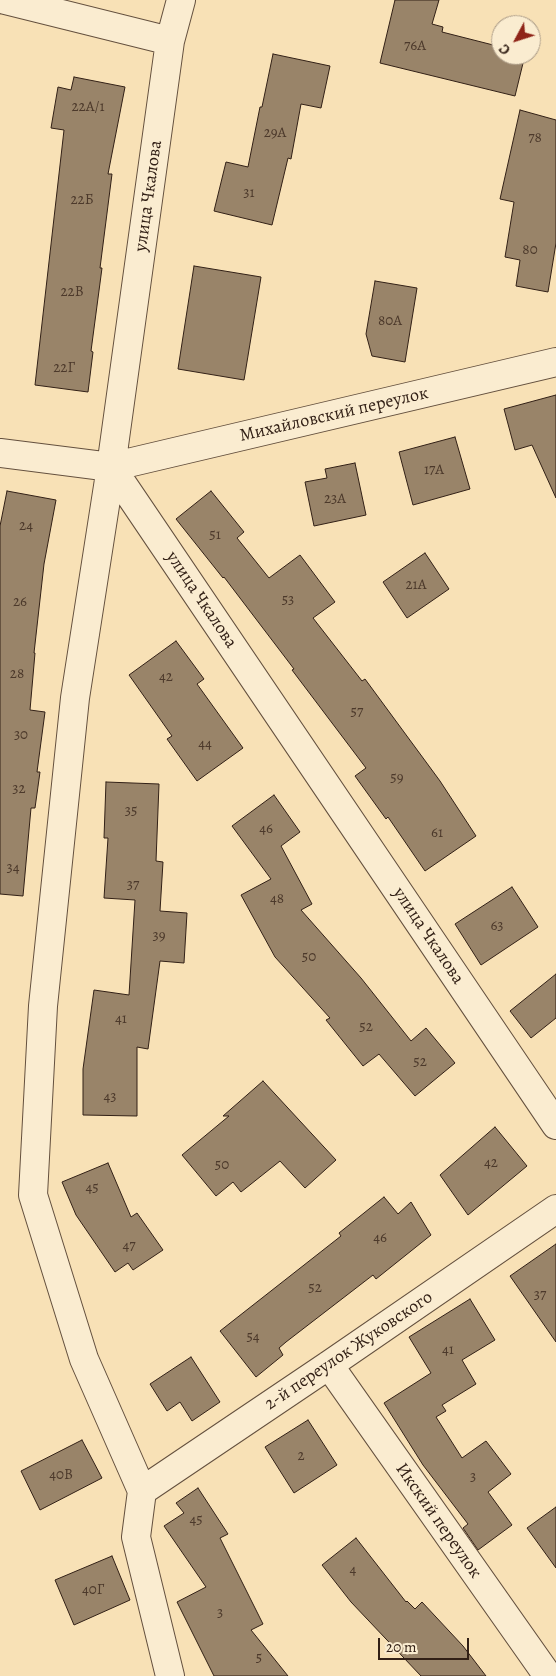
<!DOCTYPE html>
<html>
<head>
<meta charset="utf-8">
<style>
	body { margin:0 }
	#map { position:relative; width:556px; height:1676px; overflow:hidden; background:#f8e1b6; font-family:Alegreya,serif }
	canvas { display:block }
	.north { position:absolute; left:491px; top:15px; width:50px; height:50px; box-sizing:border-box; background:#faecd0; border:1px solid #aa9a86; border-radius:50%; rotate:230deg; font-size:14px; font-weight:700; line-height:20px; text-align:center; color:#322016 }
	.north::after { content:''; display:block; margin:auto; width:18px; height:22px; background:#8f2418; clip-path:polygon(50% 0,100% 100%,50% 72%,0 100%) }
	.scale { position:absolute; left:378px; top:1638px; width:91px; height:22px; box-sizing:border-box; border:2px solid #322016; border-top:0; padding-left:6px; font-size:15px; line-height:18px; white-space:nowrap; color:#322016; -webkit-text-stroke:4px #faecd0; paint-order:stroke }
</style>
</head>
<body>
<div id="map">
<canvas width="556" height="1676"></canvas>
<div class="north">С</div>
<div class="scale">20 m</div>
</div>
<script>
const ctx = document.querySelector('canvas').getContext('2d');
ctx.lineJoin = 'round';
function fillPath(path, color) { ctx.fillStyle = color; ctx.fill(path, 'evenodd'); }
const poly = rows => new Path2D(rows.map(r => 'M' + r).join(''));
function stroke(path, color, width, dash) { ctx.strokeStyle = color; ctx.lineWidth = width; ctx.lineCap = dash ? 'butt' : 'round'; ctx.setLineDash(dash || []); ctx.stroke(path); }
function label(font, color, halo, rows, align = 'center') {
  ctx.font = font + ' Alegreya,serif'; ctx.lineWidth = 5; ctx.setLineDash([]); ctx.textBaseline = 'middle'; ctx.strokeStyle = halo; ctx.fillStyle = color; for (const [text, x, y, turn = 0] of rows) {
    ctx.save(); ctx.translate(x, y); ctx.rotate((+turn || 0) * Math.PI / 180); ctx.textAlign = isNaN(turn) ? turn : align; if (halo) ctx.strokeText(text, 0, 0); ctx.fillText(text, 0, 0); ctx.restore();
  }
}
const building = poly([
	[395,0,439,0,432,24,443,27,442,32,501,47,501,55,525,55,515,96,380,63,395,0],
	[273,54,330,66,321,108,301,104,291,159,288,158,272,225,214,211,226,162,248,167,260,107,262,107,273,54],
	[74,77,125,87,108,174,112,174,100,268,102,268,91,351,93,352,88,392,35,385,64,130,51,128,58,87,71,90,74,77],
	[520,110,556,120,556,243,548,292,516,286,520,260,505,257,514,202,500,199,520,110],
	[194,266,261,277,244,380,178,369,194,266],
	[375,281,417,288,405,362,372,356,366,334,375,281],
	[556,395,556,498,532,445,515,450,504,409,556,395],
	[455,437,470,489,413,505,399,452,455,437],
	[355,463,366,515,314,526,305,482,327,478,325,469,355,463],
	[7,491,56,500,44,564,34,653,35,653,30,710,45,712,37,772,40,772,35,808,31,808,23,896,0,894,0,526,7,491],
	[211,491,244,532,237,538,269,578,300,555,335,602,313,618,362,681,365,679,440,781,476,836,425,871,388,817,386,819,355,776,366,768,292,670,294,669,224,577,223,578,176,519,211,491],
	[425,553,449,589,407,618,383,582,425,553],
	[176,641,204,679,197,684,243,748,197,781,167,739,172,736,129,675,176,641],
	[106,782,159,784,156,861,163,862,160,911,187,913,184,963,160,961,148,1049,137,1047,137,1116,83,1115,83,1069,94,990,129,995,135,900,104,898,108,838,104,838,106,782],
	[274,795,300,832,281,846,312,904,301,910,361,978,411,1041,426,1028,455,1063,415,1096,379,1054,363,1066,326,1020,330,1018,275,957,241,895,271,879,232,826,274,795],
	[512,887,538,927,481,965,455,924,512,887],
	[556,974,556,1018,531,1038,510,1011,556,974],
	[263,1081,336,1160,305,1188,280,1161,241,1192,233,1182,216,1196,182,1155,229,1116,223,1116,263,1081],
	[495,1127,527,1166,468,1215,440,1175,495,1127],
	[108,1163,131,1217,137,1213,163,1250,133,1270,128,1263,115,1272,76,1215,62,1182,108,1163],
	[384,1197,398,1214,411,1202,431,1235,376,1279,373,1275,286,1342,279,1348,283,1355,256,1377,220,1331,341,1236,339,1233,384,1197],
	[556,1244,556,1342,510,1276,556,1244],
	[470,1299,495,1340,462,1360,476,1384,442,1405,446,1411,436,1417,462,1458,486,1441,511,1474,488,1492,512,1525,478,1550,463,1528,468,1524,423,1465,384,1403,431,1373,409,1337,470,1299],
	[191,1357,220,1402,192,1421,180,1402,167,1411,150,1384,191,1357],
	[308,1420,337,1465,294,1493,265,1447,308,1420],
	[82,1440,102,1478,40,1510,21,1471,82,1440],
	[198,1488,228,1534,220,1538,263,1624,251,1630,288,1676,214,1676,177,1602,206,1587,164,1526,184,1513,176,1503,198,1488],
	[556,1507,556,1568,527,1528,556,1507],
	[356,1538,406,1602,407,1601,415,1609,422,1602,463,1646,486,1676,421,1676,351,1602,322,1565,356,1538],
	[112,1556,130,1600,74,1625,55,1580,112,1556]
]);
const minor = poly([
	[5,0,170,41],
	[181,0,170,41,111,467,556,1125],
	[0,453,111,467,556,362],
	[111,467,75,698,43,1006,33,1195,84,1359,142,1491,136,1537,170,1676],
	[329,1365,548,1676],
	[142,1491,329,1365,556,1209]
]);
const numberNames = [
	["76А",415,46],
	["22А/1",88,107],
	["29А",275,133],
	["78",535,138],
	["31",249,193],
	["22Б",82,200],
	["80",530,250],
	["22В",72,292],
	["80А",390,321],
	["22Г",64,368],
	["17А",434,470],
	["23А",335,499],
	["24",26,526],
	["51",215,535],
	["21А",416,585],
	["53",288,600],
	["26",20,602],
	["28",17,674],
	["42",166,677],
	["57",357,712],
	["30",21,735],
	["44",205,744],
	["59",397,778],
	["32",19,789],
	["35",131,811],
	["46",266,829],
	["61",437,833],
	["34",13,868],
	["37",133,885],
	["48",277,899],
	["63",497,926],
	["39",159,936],
	["50",309,957],
	["41",121,1019],
	["52",366,1027],
	["52",420,1062],
	["43",110,1097],
	["42",491,1163],
	["50",222,1165],
	["45",92,1188],
	["46",380,1238],
	["47",129,1246],
	["52",315,1288],
	["37",540,1295],
	["54",253,1337],
	["41",448,1350],
	["2",301,1456],
	["40В",61,1475],
	["3",473,1477],
	["45",196,1520],
	["4",353,1570],
	["40Г",93,1590],
	["3",220,1613],
	["5",259,1658]
];
const streetNames = [
	["улица Чкалова",149,196,-82],
	["Михайловский переулок",334,415,-13],
	["улица Чкалова",201,600,56],
	["улица Чкалова",428,936,56],
	["2-й переулок Жуковского",349,1351,-34],
	["Икский переулок",438,1521,55]
];
fillPath(building, '#998469');
stroke(building, '#322016', 1);
stroke(minor, '#64503e', 30);
stroke(minor, '#faecd0', 28);
label('15px', '#4c392b', null, numberNames);
label('18px', '#322016', '#faecd0', streetNames);
</script>
</body>
</html>
